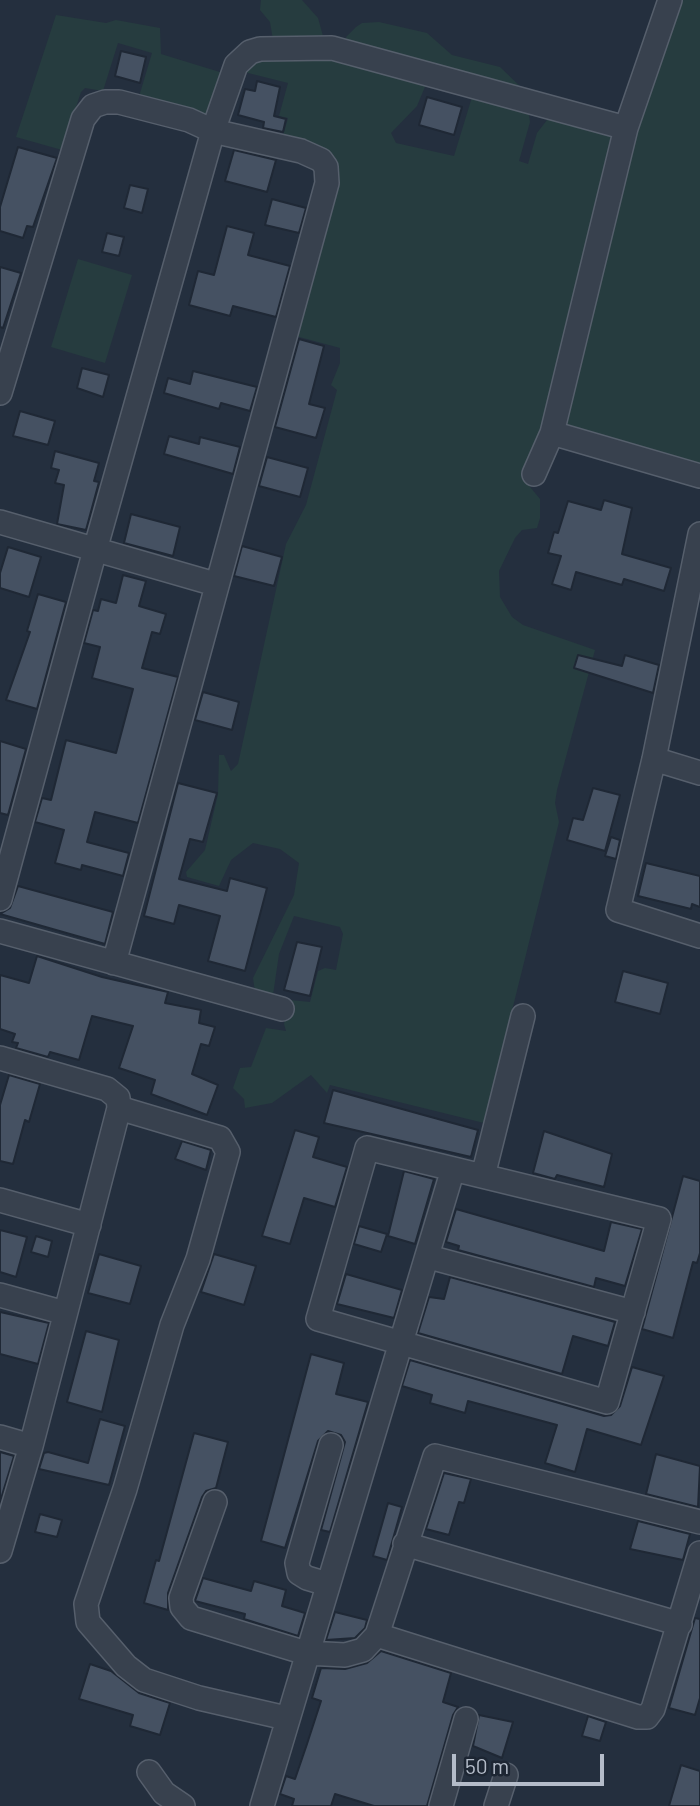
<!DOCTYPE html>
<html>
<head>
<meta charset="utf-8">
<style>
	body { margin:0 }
	#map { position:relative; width:700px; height:1806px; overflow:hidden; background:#242f3e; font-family:Barlow,sans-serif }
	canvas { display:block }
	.scale { position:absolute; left:452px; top:1754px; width:152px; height:32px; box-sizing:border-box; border:4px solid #b4bcc9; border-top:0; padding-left:9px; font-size:21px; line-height:24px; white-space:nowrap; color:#b4bcc9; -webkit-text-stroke:5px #1d2633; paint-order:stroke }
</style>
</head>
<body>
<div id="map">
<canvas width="700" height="1806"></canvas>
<div class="scale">50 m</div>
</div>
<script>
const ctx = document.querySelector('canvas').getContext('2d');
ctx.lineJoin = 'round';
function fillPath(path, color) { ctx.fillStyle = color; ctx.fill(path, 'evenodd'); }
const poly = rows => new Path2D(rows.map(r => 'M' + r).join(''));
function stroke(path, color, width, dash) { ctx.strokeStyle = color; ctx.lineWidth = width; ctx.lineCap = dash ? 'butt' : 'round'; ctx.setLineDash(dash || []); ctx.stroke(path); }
const green = poly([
	[261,0,302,0,318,18,323,36,320,40,273,40,270,22,260,10],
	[677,0,700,0,700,470,571,432,564,423,621,176],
	[56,15,106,23,116,20,160,28,161,54,223,73,206,116,138,100,152,53,118,43,103,91,85,88,81,92,62,150,16,137],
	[379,22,427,33,452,55,500,67,524,90,348,43,346,37,356,27,362,23],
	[311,51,427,82,417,106,391,133,396,143,454,156,472,97,524,110,529,115,530,122,519,161,528,164,537,133,547,120,558,118,612,136,577,317,526,482,540,499,540,518,537,528,522,530,515,538,499,571,500,597,512,617,523,625,595,650,557,790,555,803,559,822,484,1123,330,1085,327,1093,311,1075,272,1103,245,1108,244,1099,233,1088,240,1068,251,1067,266,1028,286,1031,284,1024,290,1000,310,1002,318,971,325,968,336,970,343,934,340,927,294,916,279,954,273,995,255,992,253,978,294,895,299,863,280,849,253,843,231,860,219,886,187,877,186,872,205,850,218,794,219,755,224,755,231,771,238,764,286,544,306,505,337,390,331,385,340,363,340,348,292,335,334,176,282,139,288,118,279,116,288,83,240,71,250,58],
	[78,259,132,275,105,363,51,347]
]);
const building = poly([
	[121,51,146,57,140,83,115,76,121,51],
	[257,81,280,87,274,116,286,119,283,132,263,128,264,122,238,115,245,89,255,91,257,81],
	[427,97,462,107,454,135,419,125,427,97],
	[18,147,57,158,33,227,27,226,23,238,0,231,0,207,18,147],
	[234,150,276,160,267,192,225,181,234,150],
	[130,185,148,189,142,213,124,208,130,185],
	[272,199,306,208,299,233,265,225,272,199],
	[227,226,254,233,248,255,290,266,276,317,233,306,230,316,189,305,198,271,214,275,227,226],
	[107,233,124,237,119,256,102,252,107,233],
	[0,267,21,273,3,328,0,327,0,267],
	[299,339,324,346,309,404,325,408,316,438,275,427,299,339],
	[82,368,109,375,103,397,77,388,82,368],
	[193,371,257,387,250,411,221,403,219,409,164,393,168,378,190,384,193,371],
	[20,411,55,421,48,445,13,436,20,411],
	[169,436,199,444,200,437,240,447,233,474,164,454,169,436],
	[55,451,99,463,94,481,99,482,86,530,57,524,64,485,55,483,59,470,51,468,55,451],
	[267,457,308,468,300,497,259,486,267,457],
	[604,500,632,508,622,554,671,568,664,591,624,579,622,585,576,572,571,590,552,584,561,556,548,553,554,532,558,533,568,501,601,510,604,500],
	[131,514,180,527,173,556,124,543,131,514],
	[242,546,282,557,274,586,234,576,242,546],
	[8,547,41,557,29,597,0,588,0,573,8,547],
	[123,575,146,581,139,606,166,614,160,634,152,632,142,668,178,677,138,823,95,812,87,842,129,853,123,876,82,865,81,870,55,863,64,830,35,822,42,798,51,800,66,740,116,753,133,689,92,678,100,647,84,643,93,610,98,611,101,599,116,603,123,575],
	[38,594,66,602,37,709,6,700,30,632,27,631,38,594],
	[578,655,622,666,625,655,659,665,653,693,574,668,578,655],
	[203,692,239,702,232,730,195,720,203,692],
	[0,741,26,749,8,815,0,813,0,741],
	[178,783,217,793,203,842,190,839,179,879,227,891,230,878,267,888,245,971,208,961,220,916,179,905,174,924,144,916,178,783],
	[593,788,620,795,605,851,567,840,573,818,583,820,593,788],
	[611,837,620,840,616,859,605,856,611,837],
	[646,863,700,876,700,907,692,904,691,909,638,896,646,863],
	[18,886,113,912,105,944,0,914,10,908,18,886],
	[297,942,322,947,310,996,284,990,297,942],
	[37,956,102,977,168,992,165,1003,201,1010,199,1023,215,1027,209,1046,201,1044,192,1074,218,1085,207,1115,151,1094,155,1080,119,1068,133,1026,92,1016,79,1060,50,1052,48,1057,16,1048,18,1043,12,1042,15,1034,0,1029,0,975,29,983,37,956],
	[623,971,668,983,660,1014,615,1002,623,971],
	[9,1075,40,1084,29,1122,25,1120,13,1164,0,1161,0,1105,9,1075],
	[333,1090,478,1130,471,1157,324,1123,333,1090],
	[295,1130,319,1137,313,1157,347,1167,335,1207,304,1198,290,1244,262,1236,295,1130],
	[544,1131,612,1154,604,1187,557,1175,555,1179,533,1173,544,1131],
	[182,1141,211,1150,206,1170,175,1159,182,1141],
	[404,1171,434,1179,415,1244,388,1236,404,1171],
	[683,1176,700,1181,700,1253,697,1263,693,1262,673,1338,642,1329,683,1176],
	[456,1209,604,1251,611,1222,642,1229,625,1286,596,1278,594,1287,458,1250,459,1246,446,1242,456,1209],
	[359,1226,387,1234,381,1252,354,1244,359,1226],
	[0,1230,27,1237,16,1277,0,1272,0,1230],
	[36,1236,52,1241,48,1257,31,1252,36,1236],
	[99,1254,141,1266,130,1304,88,1293,99,1254],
	[214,1254,256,1266,244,1305,201,1292,214,1254],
	[346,1274,402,1290,394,1318,337,1304,346,1274],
	[450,1277,615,1322,608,1346,573,1336,562,1374,418,1333,429,1297,444,1299,450,1277],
	[0,1312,49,1323,38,1364,0,1354,0,1312],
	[86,1331,119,1340,102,1412,67,1402,86,1331],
	[311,1354,344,1363,336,1394,368,1402,330,1532,321,1530,345,1442,341,1435,328,1431,318,1441,285,1548,261,1541,311,1354],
	[410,1360,604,1416,611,1415,620,1406,632,1367,664,1376,641,1445,587,1429,575,1472,545,1463,557,1425,468,1401,465,1413,430,1403,432,1395,402,1386,410,1360],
	[100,1419,125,1426,109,1485,39,1469,44,1453,48,1452,88,1463,100,1419],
	[194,1433,228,1442,216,1488,206,1491,202,1497,168,1593,168,1610,144,1603,156,1560,159,1561,194,1433],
	[0,1452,14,1456,0,1502,0,1452],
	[656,1454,700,1466,698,1507,646,1494,656,1454],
	[444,1473,471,1479,464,1503,459,1502,449,1535,426,1529,444,1473],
	[388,1503,402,1507,387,1560,373,1556,388,1503],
	[40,1514,62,1520,57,1537,35,1532,40,1514],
	[638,1521,690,1534,683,1560,630,1549,638,1521],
	[203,1578,251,1591,254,1581,286,1590,282,1606,305,1613,298,1636,244,1619,245,1614,195,1601,203,1578],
	[335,1612,367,1620,365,1628,355,1638,326,1640,335,1612],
	[695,1618,700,1619,700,1698,695,1715,669,1708,695,1618],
	[381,1651,451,1673,443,1702,458,1707,453,1715,427,1806,374,1806,335,1794,331,1806,292,1806,294,1799,280,1794,286,1776,295,1779,307,1744,321,1701,312,1698,321,1668,345,1669,367,1663,381,1651],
	[90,1664,111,1671,139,1693,170,1703,160,1735,130,1726,133,1715,79,1699,90,1664],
	[479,1715,513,1722,502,1758,473,1746,479,1715],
	[588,1716,606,1722,600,1741,582,1736,588,1716],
	[681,1765,700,1771,700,1806,669,1806,681,1765]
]);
const minor = poly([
	[0,393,83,119,93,106,105,102,119,102,189,120,213,131,301,151,321,160,326,167,327,183,114,963],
	[552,433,700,476],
	[534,474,552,433,626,128,670,0],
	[0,522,215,584],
	[700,534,654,759,618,910,700,936],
	[654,759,700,773],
	[0,899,95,550,213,131,236,65,250,52,260,49,332,48,626,128],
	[0,931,282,1009],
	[0,1058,107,1089,118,1098,119,1108,31,1446,0,1551],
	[119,1108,220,1138,228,1152,198,1259,172,1325,125,1489,86,1604,88,1622,126,1666,144,1680,199,1698,286,1718],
	[367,1148,659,1219,607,1402,318,1319,367,1148],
	[483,1176,523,1016],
	[0,1200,89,1225],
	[429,1257,633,1312],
	[0,1295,65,1313],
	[0,1437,31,1446],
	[215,1502,181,1598,182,1607,191,1618,306,1653,345,1655,363,1650,377,1635,435,1456,700,1522],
	[405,1544,680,1624],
	[327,1584,307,1578,299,1573,297,1563,331,1445],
	[377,1635,638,1717,647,1717,653,1709,700,1553],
	[149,1772,164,1793,183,1806],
	[262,1806,453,1169],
	[441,1806,466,1719],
	[496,1806,506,1775]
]);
fillPath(green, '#263c3f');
fillPath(building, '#455162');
stroke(building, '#1f2835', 2);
stroke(minor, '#565f6c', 26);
stroke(minor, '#38414e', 23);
</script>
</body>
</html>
